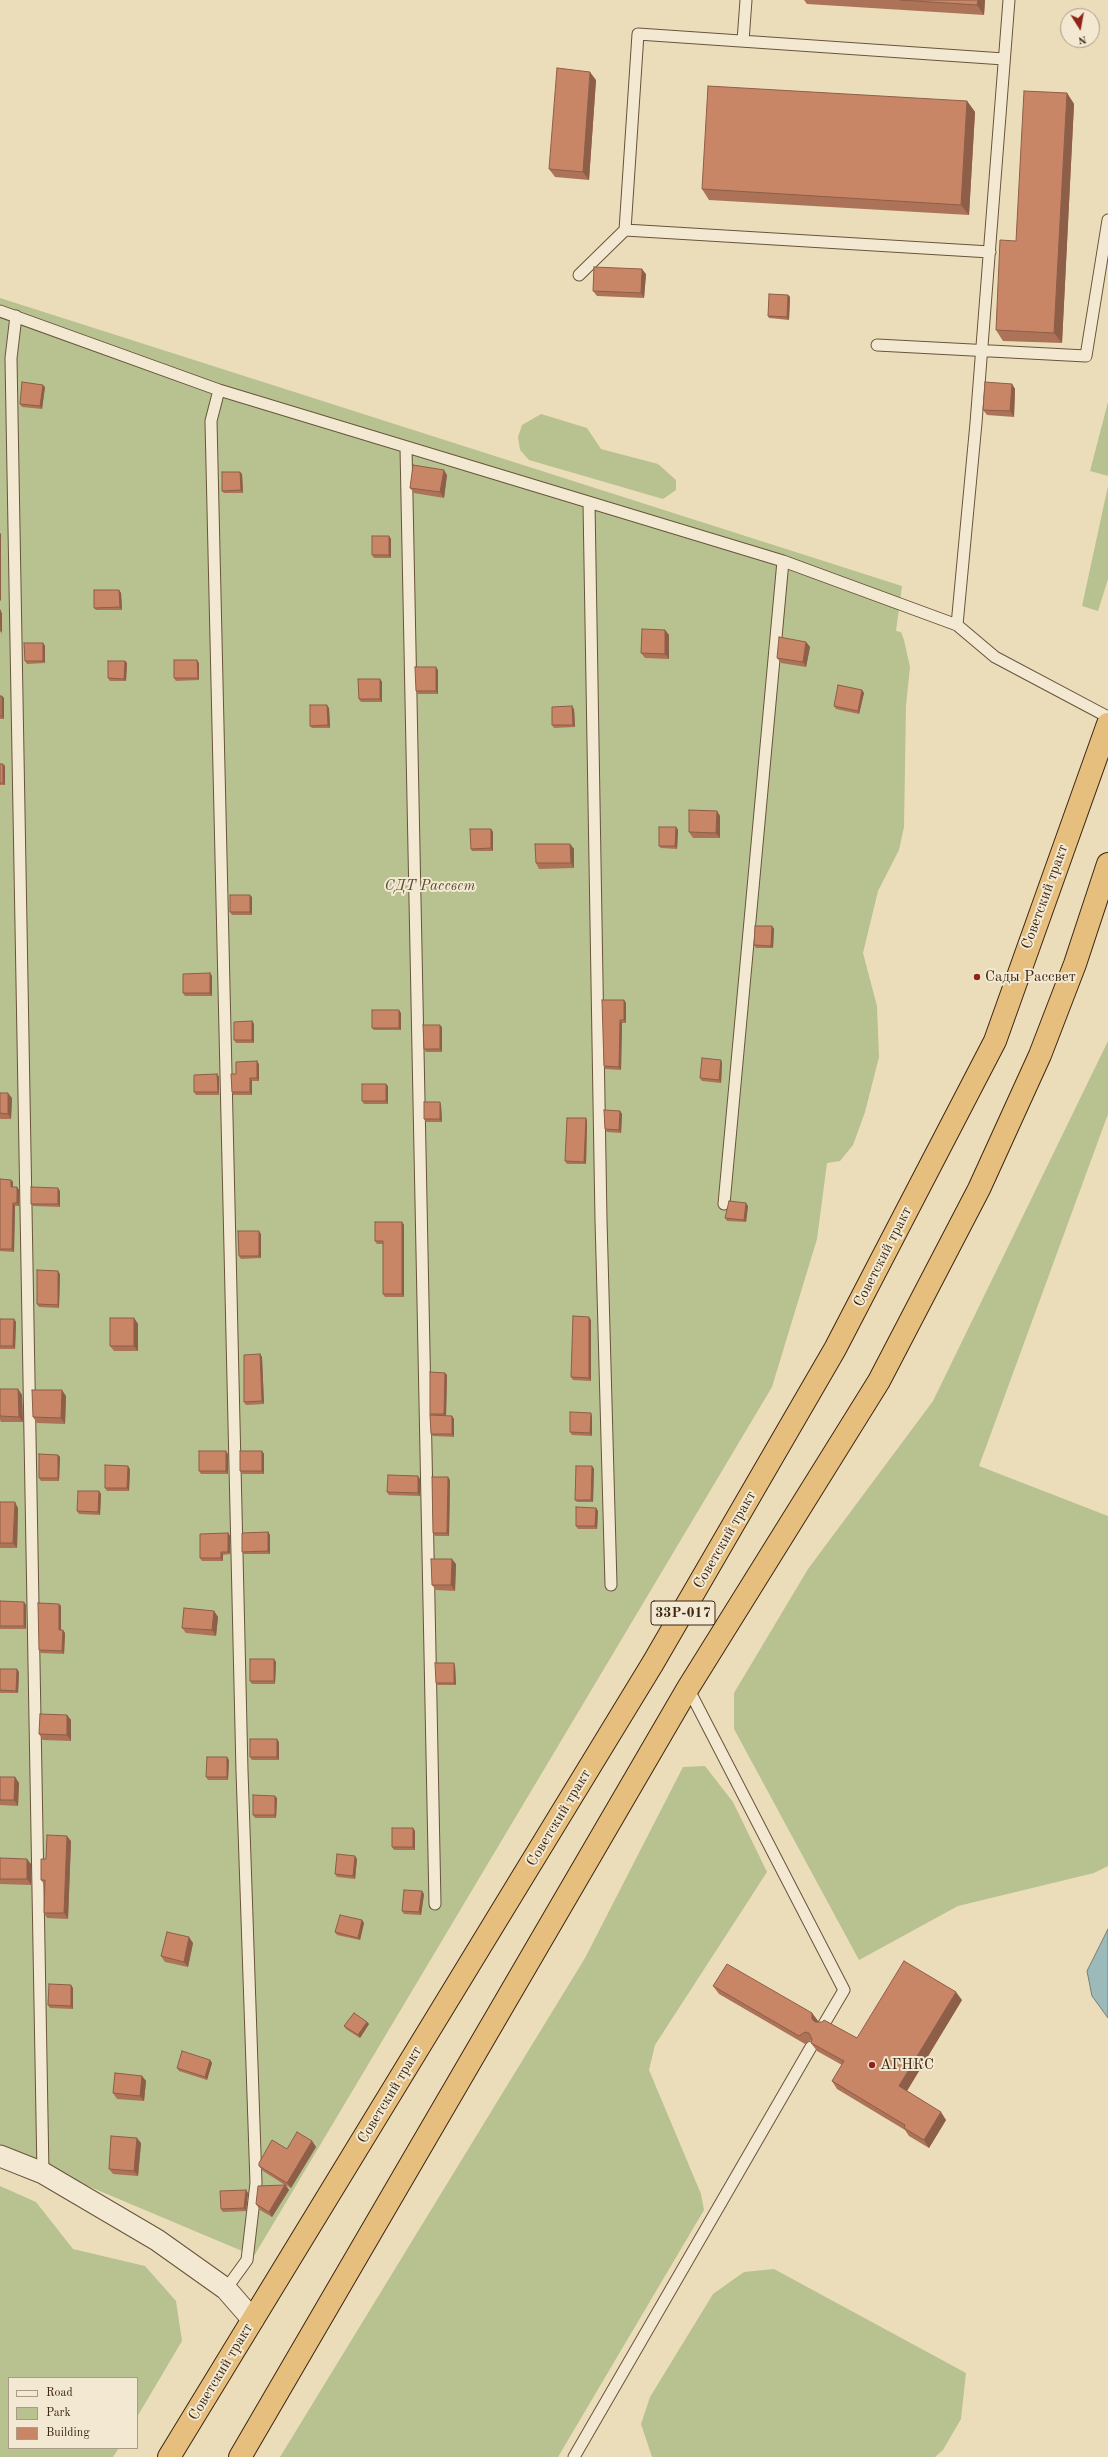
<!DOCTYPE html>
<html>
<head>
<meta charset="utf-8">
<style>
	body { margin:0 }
	#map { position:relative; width:1108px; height:2457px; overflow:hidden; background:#ecddba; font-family:"Old Standard TT",serif }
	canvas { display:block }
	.legend { position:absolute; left:8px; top:2377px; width:130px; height:72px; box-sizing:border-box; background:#f3e9d2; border:1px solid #aa9b85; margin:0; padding:5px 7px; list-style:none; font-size:12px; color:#3c2712 }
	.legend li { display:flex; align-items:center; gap:8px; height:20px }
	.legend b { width:20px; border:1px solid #aa9b85 }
	.north { position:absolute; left:1060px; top:8px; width:40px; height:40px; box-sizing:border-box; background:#f3e9d2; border:1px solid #aa9b85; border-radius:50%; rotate:169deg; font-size:11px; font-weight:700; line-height:16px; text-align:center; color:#3c2712 }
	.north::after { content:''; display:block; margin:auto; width:14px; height:18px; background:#8f2418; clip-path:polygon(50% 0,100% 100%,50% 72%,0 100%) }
</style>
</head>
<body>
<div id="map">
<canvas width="1108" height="2457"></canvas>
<ul class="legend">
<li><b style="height:5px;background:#f3e9d2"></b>Road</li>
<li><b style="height:11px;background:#b8c190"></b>Park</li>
<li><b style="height:11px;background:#c98667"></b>Building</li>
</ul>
<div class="north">N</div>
</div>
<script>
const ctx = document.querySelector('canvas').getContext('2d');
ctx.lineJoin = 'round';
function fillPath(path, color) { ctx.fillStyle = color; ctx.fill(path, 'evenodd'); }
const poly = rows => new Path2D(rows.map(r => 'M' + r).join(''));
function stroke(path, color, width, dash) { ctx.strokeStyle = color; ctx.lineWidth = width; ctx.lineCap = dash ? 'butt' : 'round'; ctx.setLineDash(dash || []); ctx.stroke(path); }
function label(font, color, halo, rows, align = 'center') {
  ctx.font = font + ' "Old Standard TT",serif'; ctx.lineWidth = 4; ctx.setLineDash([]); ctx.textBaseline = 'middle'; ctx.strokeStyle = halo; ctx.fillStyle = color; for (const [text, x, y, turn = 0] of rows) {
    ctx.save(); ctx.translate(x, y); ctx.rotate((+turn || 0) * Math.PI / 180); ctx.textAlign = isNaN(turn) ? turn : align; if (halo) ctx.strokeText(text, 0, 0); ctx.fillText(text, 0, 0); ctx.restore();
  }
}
const green = poly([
	[0,298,902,586,896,631,901,632,904,640,910,667,906,706,904,827,899,850,878,891,863,953,877,1006,879,1057,865,1112,853,1145,840,1161,827,1163,817,1239,772,1387,254,2256,0,2149],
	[1108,402,1108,476,1090,471],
	[541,414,587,428,601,449,658,464,676,480,676,490,663,499,529,460,520,450,518,437,522,425],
	[1108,486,1108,579,1098,611,1082,606],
	[1108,1041,1108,1114,979,1466,1108,1516,1108,1866,1094,1873,958,1906,859,1960,734,1729,734,1693,808,1569,933,1401],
	[705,1766,733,1802,767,1872,655,2045,649,2070,701,2194,704,2210,558,2457,280,2457,585,1958,683,1767],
	[0,2186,36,2202,73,2249,145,2266,176,2301,182,2341,137,2417,137,2378,9,2378,9,2448,119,2448,113,2457,0,2457],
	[774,2269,966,2373,961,2419,943,2450,935,2457,652,2457,641,2424,650,2397,713,2294,744,2272]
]);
const water = poly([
	[1108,1929,1108,2018,1092,1996,1087,1971,1108,1929]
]);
const service = poly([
	[743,41,746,0],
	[990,252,625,230,638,34,1004,59],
	[579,275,625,230],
	[0,311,219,390,783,561,957,625,995,657,1108,717],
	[16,316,11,358,43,2173],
	[877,345,1086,356,1108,220],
	[219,390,211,421,242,1771,256,2183,247,2260,226,2289],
	[406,448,435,1904],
	[589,503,601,1220,611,1585],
	[957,625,976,423,1009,0],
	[724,1204,783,561],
	[688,1688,844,1990,824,2024],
	[574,2457,811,2047]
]);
const minor = poly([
	[0,2156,43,2173,157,2240,226,2289,253,2320]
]);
const trunk = poly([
	[169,2457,653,1663,835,1349,995,1041,1108,724],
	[240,2457,688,1688,879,1381,979,1189,1040,1055,1075,964,1108,864]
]);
const wall = poly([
	[804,0,985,0,984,15,807,4],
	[596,80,589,180,555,177,549,169],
	[1067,93,1074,104,1062,343,1003,341,996,330],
	[967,101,975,112,969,215,709,200,702,189],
	[646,274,644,298,597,296,593,291],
	[788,295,790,297,789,320,769,318,768,316],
	[1012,384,1015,389,1014,417,987,415,983,410],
	[45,387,42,409,22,407,20,404],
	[242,474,243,493,224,493,222,491],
	[447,475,444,498,414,493,410,488],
	[389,536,391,539,391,558,374,558,372,555],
	[119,590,121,593,122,610,96,610,94,608],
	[665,630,669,635,669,659,645,658,641,653],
	[806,642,810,647,806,667,781,663,777,658],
	[43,643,45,646,45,663,27,664,25,661],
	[125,661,127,663,126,681,110,681,108,678],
	[199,663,199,680,176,681,174,678],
	[438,670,438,694,418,694,416,691],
	[380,679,382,682,382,702,361,702,359,699],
	[862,690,864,693,859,714,836,709,834,706],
	[0,696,4,698,4,719,0,719],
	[329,708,330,728,312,728,310,726],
	[574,709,575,727,554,728,552,725],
	[0,764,5,766,5,785,0,785],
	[717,811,720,816,720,838,693,838,689,832],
	[676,827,678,830,677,849,661,848,659,846],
	[491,829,493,832,493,851,472,851,471,849],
	[570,844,574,849,574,868,539,869,536,863],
	[252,897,252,915,232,915,230,912],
	[772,926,774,929,773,948,756,948,754,945],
	[210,973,212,976,212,996,185,996,183,993],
	[624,1000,626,1003,626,1023,622,1023,621,1070,605,1069,604,1066],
	[401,1013,401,1030,374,1030,372,1028],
	[252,1021,254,1024,254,1043,236,1043,234,1040],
	[442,1027,442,1052,426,1052,424,1049],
	[721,1060,722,1063,721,1083,702,1081,700,1078],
	[259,1064,259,1081,252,1081,252,1095,233,1095,232,1092,236,1074],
	[217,1074,219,1077,219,1095,196,1095,194,1092],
	[388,1086,388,1104,364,1104,362,1101],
	[0,1093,12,1098,11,1119,0,1119],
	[440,1102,441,1105,442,1122,426,1122,424,1119],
	[620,1111,622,1114,621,1133,607,1132,605,1129],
	[586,1118,587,1121,586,1164,567,1164,565,1161],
	[0,1179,11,1180,13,1182,13,1187,17,1187,19,1190,19,1206,15,1206,14,1252,0,1251],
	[60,1191,60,1207,33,1206,31,1204],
	[748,1206,746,1222,727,1221,725,1218],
	[402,1222,404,1225,404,1297,385,1297,383,1294,383,1244,377,1244,375,1241],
	[261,1234,261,1258,241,1259,239,1256],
	[60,1274,59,1308,39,1307,37,1304],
	[134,1318,138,1324,138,1351,114,1351,110,1346],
	[0,1319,14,1319,16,1322,15,1349,0,1349],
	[591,1320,591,1381,573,1380,571,1377],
	[260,1354,262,1357,264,1404,246,1405,244,1402],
	[445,1373,447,1375,446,1416,454,1419,454,1437,433,1436,431,1434,431,1415,430,1414],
	[0,1389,18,1389,22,1395,23,1422,1,1422,0,1420],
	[66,1396,65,1424,37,1423,33,1417],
	[592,1416,592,1436,572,1435,570,1432],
	[262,1451,264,1454,264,1474,242,1474,240,1471],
	[228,1454,228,1474,201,1474,199,1471],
	[58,1455,60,1457,59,1481,41,1481,39,1478],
	[592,1466,594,1469,593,1502,577,1502,575,1500],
	[130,1469,129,1491,107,1491,105,1488],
	[420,1479,420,1496,389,1495,387,1492],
	[450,1480,449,1536,435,1536,433,1533],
	[99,1491,101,1494,100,1515,79,1514,77,1511],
	[0,1502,18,1508,17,1548,0,1548],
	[596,1508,598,1511,597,1529,578,1529,576,1526],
	[268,1532,270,1535,270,1554,244,1554,242,1552],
	[228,1533,230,1536,230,1554,223,1555,223,1561,202,1561,200,1558],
	[456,1564,455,1591,436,1590,432,1585],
	[0,1601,24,1602,26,1605,26,1629,0,1629],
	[59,1604,61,1606,61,1630,63,1630,65,1633,64,1654,41,1653,39,1650],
	[214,1611,218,1617,216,1636,186,1633,182,1628],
	[276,1662,275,1684,252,1684,250,1681],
	[455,1666,456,1685,438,1685,436,1683],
	[0,1669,19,1672,18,1693,0,1693],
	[67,1715,71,1720,71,1741,43,1740,39,1734],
	[279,1742,279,1760,252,1760,250,1757],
	[229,1760,228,1780,208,1780,206,1777],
	[0,1777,15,1777,19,1783,18,1806,0,1805],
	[277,1798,276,1818,255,1818,253,1815],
	[413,1828,415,1831,415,1850,394,1850,392,1847],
	[71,1841,68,1919,47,1918,44,1913,44,1884,41,1880,46,1859],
	[0,1858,31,1864,31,1885,0,1884],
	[357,1859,355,1879,337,1877,335,1874],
	[424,1894,421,1915,404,1914,402,1911],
	[362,1920,364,1923,360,1940,337,1935,335,1932],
	[193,1943,188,1967,165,1962,161,1956],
	[713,1986,812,2013,818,2021,818,2022,857,2038,962,2000,907,2091,946,2120,929,2148,909,2136,905,2130,837,2089,832,2081,842,2065,817,2051,811,2043,812,2040,811,2040,805,2044,719,1994],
	[73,1988,73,2009,50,2008,48,2005],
	[367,2022,369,2024,360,2038,346,2029,344,2026],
	[210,2060,212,2063,207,2080,179,2071,177,2068],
	[142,2076,146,2081,144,2101,117,2099,113,2093],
	[312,2141,316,2147,291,2188,286,2185,289,2190,272,2217,260,2210,256,2204,285,2185,263,2171,259,2166,287,2149],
	[141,2143,138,2176,113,2174,109,2169],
	[248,2193,246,2211,223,2212,221,2209]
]);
const shadedWall = poly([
	[978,0,985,0,984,15,977,5],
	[590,72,596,80,589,180,583,172],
	[1067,93,1074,104,1062,343,1054,333],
	[967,101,975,112,969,215,961,205],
	[642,269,646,274,644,298,641,293],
	[788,295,790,297,789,320,787,317],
	[1012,384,1015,389,1014,417,1010,411],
	[43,385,45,387,42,409,40,406],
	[444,470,447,475,444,498,440,492],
	[240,472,242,474,243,493,241,490],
	[0,533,1,534,1,601,0,600],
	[389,536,391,539,391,558,389,555],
	[119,590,121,593,122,610,120,607],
	[0,610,2,613,2,634,1,631],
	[665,630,669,635,669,659,665,654],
	[806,642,810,647,806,667,803,662],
	[43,643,45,646,45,663,43,661],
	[197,660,199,663,199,680,198,678],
	[125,661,127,663,126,681,124,679],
	[436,667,438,670,438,694,436,691],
	[380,679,382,682,382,702,380,699],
	[862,690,864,693,859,714,858,711],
	[2,696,4,698,4,719,2,716],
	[327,705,329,708,330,728,328,725],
	[572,706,574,709,575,727,573,725],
	[3,764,5,766,5,785,3,783],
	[717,811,720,816,720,838,716,833],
	[676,827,678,830,677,849,675,846],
	[491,829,493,832,493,851,491,848],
	[570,844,574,849,574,868,571,863],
	[250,895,252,897,252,915,250,912],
	[772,926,774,929,773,948,771,946],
	[210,973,212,976,212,996,210,993],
	[624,1000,626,1003,626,1023,624,1020],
	[399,1010,401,1013,401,1030,399,1028],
	[620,1020,622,1023,621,1070,619,1067],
	[252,1021,254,1024,254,1043,252,1040],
	[440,1025,442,1027,442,1052,440,1049],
	[721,1060,722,1063,721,1083,719,1080],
	[257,1061,259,1064,259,1081,257,1078],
	[217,1074,219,1077,219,1095,218,1092],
	[250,1078,252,1081,252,1095,250,1092],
	[386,1084,388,1086,388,1104,386,1101],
	[8,1093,12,1098,11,1119,8,1114],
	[440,1102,441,1105,442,1122,440,1119],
	[620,1111,622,1114,621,1133,619,1130],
	[586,1118,587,1121,586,1164,584,1162],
	[11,1180,13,1182,13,1189,11,1187],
	[17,1187,19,1190,19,1206,17,1203],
	[58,1188,60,1191,60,1207,58,1204],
	[13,1203,15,1206,14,1252,12,1249],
	[746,1203,748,1206,746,1222,744,1220],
	[402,1222,404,1225,404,1297,402,1294],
	[259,1231,261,1234,261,1258,259,1256],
	[58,1271,60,1274,59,1308,58,1305],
	[589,1317,591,1320,591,1381,589,1378],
	[134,1318,138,1324,138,1351,134,1346],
	[14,1319,16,1322,15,1349,13,1346],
	[260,1354,262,1357,264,1404,262,1401],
	[445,1373,447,1375,446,1417,444,1414],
	[18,1389,22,1395,23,1422,19,1417],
	[62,1390,66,1396,65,1424,61,1418],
	[591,1413,592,1416,592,1436,590,1433],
	[452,1416,454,1419,454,1437,452,1434],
	[226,1451,228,1454,228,1474,226,1471],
	[262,1451,264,1454,264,1474,262,1471],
	[58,1455,60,1457,59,1481,58,1478],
	[128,1466,130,1469,129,1491,127,1488],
	[592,1466,594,1469,593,1502,591,1500],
	[418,1476,420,1479,420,1496,418,1493],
	[448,1477,450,1480,449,1536,447,1533],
	[99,1491,101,1494,100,1515,98,1512],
	[15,1502,18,1508,17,1548,13,1543],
	[596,1508,598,1511,597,1529,595,1526],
	[268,1532,270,1535,270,1554,268,1551],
	[228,1533,230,1536,230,1554,228,1552],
	[221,1552,223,1555,223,1561,221,1558],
	[452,1559,456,1564,455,1591,451,1585],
	[24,1602,26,1605,26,1629,24,1626],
	[59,1604,61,1606,61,1633,59,1630],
	[214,1611,218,1617,216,1636,212,1630],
	[63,1630,65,1633,64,1654,62,1651],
	[274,1659,276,1662,275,1684,274,1681],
	[454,1663,455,1666,456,1685,454,1683],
	[17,1669,19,1672,18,1693,16,1691],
	[67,1715,71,1720,71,1741,67,1735],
	[277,1739,279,1742,279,1760,277,1757],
	[227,1757,229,1760,228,1780,227,1777],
	[15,1777,19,1783,18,1806,14,1800],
	[275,1796,277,1798,276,1818,275,1815],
	[413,1828,415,1831,415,1850,413,1847],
	[67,1836,71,1841,68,1919,64,1913],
	[355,1856,357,1859,355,1879,353,1876],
	[27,1859,31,1864,31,1885,27,1879],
	[422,1891,424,1894,421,1915,419,1912],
	[362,1920,364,1923,360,1940,358,1938],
	[189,1937,193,1943,188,1967,184,1962],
	[71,1985,73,1988,73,2009,71,2006],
	[956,1992,962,2000,905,2094,899,2086],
	[812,2013,818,2021,818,2027,812,2019],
	[367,2022,369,2024,360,2038,358,2035],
	[210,2060,212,2063,207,2080,205,2077],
	[142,2076,146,2081,144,2101,140,2096],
	[941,2112,946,2120,929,2148,924,2140],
	[137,2138,141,2143,138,2176,134,2171],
	[312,2141,316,2147,291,2188,287,2183],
	[285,2185,289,2190,272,2217,269,2212],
	[246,2190,248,2193,246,2211,244,2208]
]);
const building = poly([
	[900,0,978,0,977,5,900,0],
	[557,68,590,72,583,172,549,169,557,68],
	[708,86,967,101,961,205,702,189,708,86],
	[1024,91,1067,93,1054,333,996,330,1000,240,1016,241,1024,91],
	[594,267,642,269,641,293,593,291,594,267],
	[769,294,788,295,787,317,768,316,769,294],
	[22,382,43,385,40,406,20,404,22,382],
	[985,382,1012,384,1010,411,983,410,985,382],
	[413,465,444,470,440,492,410,488,413,465],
	[222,472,240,472,241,490,222,491,222,472],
	[372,536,389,536,389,555,372,555,372,536],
	[94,590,119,590,120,607,94,608,94,590],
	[0,610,1,631,0,631,0,610],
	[642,629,665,630,665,654,641,653,642,629],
	[779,637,806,642,803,662,777,658,779,637],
	[24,643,43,643,43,661,25,661,24,643],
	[174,660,197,660,198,678,174,678,174,660],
	[108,661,125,661,124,679,108,678,108,661],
	[415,667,436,667,436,691,416,691,415,667],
	[358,679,380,679,380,699,359,699,358,679],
	[838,685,862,690,858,711,834,706,838,685],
	[0,696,2,696,2,716,0,716,0,696],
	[310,705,327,705,328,725,310,726,310,705],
	[572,706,573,725,552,725,552,707,572,706],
	[0,764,3,764,3,783,0,783,0,764],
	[689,810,717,811,716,833,689,832,689,810],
	[659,827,676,827,675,846,659,846,659,827],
	[470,829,491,829,491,848,471,849,470,829],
	[535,844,570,844,571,863,536,863,535,844],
	[230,895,250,895,250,912,230,912,230,895],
	[755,926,772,926,771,946,754,945,755,926],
	[210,973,210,993,183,993,183,974,210,973],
	[602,1000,624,1000,624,1020,620,1020,619,1067,604,1066,602,1000],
	[372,1010,399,1010,399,1028,372,1028,372,1010],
	[252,1021,252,1040,234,1040,234,1022,252,1021],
	[423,1025,440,1025,440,1049,424,1049,423,1025],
	[702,1058,721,1060,719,1080,700,1078,702,1058],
	[257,1061,257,1078,250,1078,250,1092,232,1092,231,1074,236,1074,236,1062,257,1061],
	[217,1074,218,1092,194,1092,194,1075,217,1074],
	[362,1084,386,1084,386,1101,362,1101,362,1084],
	[0,1093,8,1093,8,1114,0,1113,0,1093],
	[424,1102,440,1102,440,1119,424,1119,424,1102],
	[604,1110,620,1111,619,1130,605,1129,604,1110],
	[567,1118,586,1118,584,1162,565,1161,567,1118],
	[0,1179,11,1180,11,1187,17,1187,17,1203,13,1203,12,1249,0,1249,0,1179],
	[31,1187,58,1188,58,1204,31,1204,31,1187],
	[729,1201,746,1203,744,1220,725,1218,729,1201],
	[375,1222,402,1222,402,1294,383,1294,383,1241,375,1241,375,1222],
	[238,1231,259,1231,259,1256,239,1256,238,1231],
	[37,1270,58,1271,58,1305,37,1304,37,1270],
	[573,1316,589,1317,589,1378,571,1377,573,1316],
	[110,1318,134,1318,134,1346,110,1346,110,1318],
	[0,1319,14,1319,13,1346,0,1346,0,1319],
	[260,1354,262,1401,244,1402,244,1355,260,1354],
	[430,1372,445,1373,444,1414,430,1414,430,1372],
	[0,1389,18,1389,19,1417,0,1416,0,1389],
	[32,1390,62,1390,61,1418,33,1417,32,1390],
	[570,1412,591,1413,590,1433,570,1432,570,1412],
	[430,1415,452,1416,452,1434,431,1434,430,1415],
	[199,1451,226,1451,226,1471,199,1471,199,1451],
	[240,1451,262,1451,262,1471,240,1471,240,1451],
	[39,1454,58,1455,58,1478,39,1478,39,1454],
	[105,1465,128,1466,127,1488,105,1488,105,1465],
	[576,1466,592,1466,591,1500,575,1500,576,1466],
	[388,1475,418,1476,418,1493,387,1492,388,1475],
	[432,1477,448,1477,447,1533,433,1533,432,1477],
	[78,1491,99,1491,98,1512,77,1511,78,1491],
	[0,1502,15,1502,13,1543,0,1543,0,1502],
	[576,1507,596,1508,595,1526,576,1526,576,1507],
	[268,1532,268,1551,242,1552,242,1533,268,1532],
	[228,1533,228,1552,221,1552,221,1558,200,1558,200,1534,228,1533],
	[431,1559,452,1559,451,1585,432,1585,431,1559],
	[0,1601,24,1602,24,1626,0,1626,0,1601],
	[38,1603,59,1604,59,1630,63,1630,62,1651,39,1650,38,1603],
	[184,1608,214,1611,212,1630,182,1628,184,1608],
	[250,1659,274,1659,274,1681,250,1681,250,1659],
	[435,1663,454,1663,454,1683,436,1683,435,1663],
	[0,1669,17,1669,16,1691,0,1690,0,1669],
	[40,1714,67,1715,67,1735,39,1734,40,1714],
	[250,1739,277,1739,277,1757,250,1757,250,1739],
	[207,1757,227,1757,227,1777,206,1777,207,1757],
	[0,1777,15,1777,14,1800,0,1800,0,1777],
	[253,1795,275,1796,275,1815,253,1815,253,1795],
	[392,1828,413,1828,413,1847,392,1847,392,1828],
	[47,1835,67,1836,64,1913,44,1913,45,1880,41,1880,41,1859,46,1859,47,1835],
	[337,1854,355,1856,353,1876,335,1874,337,1854],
	[0,1858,27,1859,27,1879,0,1879,0,1858],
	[404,1890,422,1891,419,1912,402,1911,404,1890],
	[340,1915,362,1920,358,1938,335,1932,340,1915],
	[167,1932,189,1937,184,1962,161,1956,167,1932],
	[904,1961,956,1992,899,2086,941,2112,924,2140,904,2128,905,2125,832,2081,844,2061,811,2043,812,2039,809,2033,805,2032,799,2036,713,1986,727,1964,812,2013,812,2019,815,2022,822,2022,824,2020,857,2038,904,1961],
	[49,1984,71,1985,71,2006,48,2005,49,1984],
	[354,2013,367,2022,358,2035,344,2026,354,2013],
	[182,2051,210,2060,205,2077,177,2068,182,2051],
	[115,2073,142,2076,140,2096,113,2093,115,2073],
	[297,2132,312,2141,287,2183,259,2166,259,2163,272,2140,287,2149,297,2132],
	[111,2136,137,2138,134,2171,109,2169,111,2136],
	[285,2185,269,2212,256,2204,258,2186,285,2185],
	[246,2190,244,2208,221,2209,220,2191,246,2190]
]);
const markers = [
	[977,977,4,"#8f2418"],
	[872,2065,4,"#8f2418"]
];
const shields = [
	[683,1613,64]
];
const shieldNames = [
	["33Р-017",683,1613]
];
const parkNames = [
	["СДТ Рассвет",430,886]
];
const streetNames = [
	["Советский тракт",1045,897,-70],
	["Советский тракт",883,1257,-63],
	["Советский тракт",725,1540,-60],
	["Советский тракт",559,1818,-59],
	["Советский тракт",390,2095,-59],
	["Советский тракт",221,2372,-59]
];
const poiNames = [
	["Сады Рассвет",985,977],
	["АГНКС",880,2065]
];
fillPath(green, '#b8c190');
fillPath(water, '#9cbab9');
stroke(water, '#767f76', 1);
stroke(service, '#68543c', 13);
stroke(minor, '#68543c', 23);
stroke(trunk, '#3c2712', 24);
stroke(service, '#f3e9d2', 11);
stroke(minor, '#f3e9d2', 21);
stroke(trunk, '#e6be7d', 22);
fillPath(wall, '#ad7359');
fillPath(shadedWall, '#8d5e48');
fillPath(building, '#c98667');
stroke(building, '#8d5e48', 1);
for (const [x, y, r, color] of markers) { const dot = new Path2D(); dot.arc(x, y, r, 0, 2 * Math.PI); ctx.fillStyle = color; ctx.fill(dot); stroke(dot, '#f3e9d2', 1.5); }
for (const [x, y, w] of shields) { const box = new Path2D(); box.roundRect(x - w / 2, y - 12, w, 24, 3); ctx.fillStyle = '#f3e9d2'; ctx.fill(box); stroke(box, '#3c2712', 1); }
label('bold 14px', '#3c2712', null, shieldNames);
label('italic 15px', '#5b4e32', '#f3e9d2', parkNames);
label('15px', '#3c2712', '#f3e9d2', streetNames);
label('15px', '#3c2712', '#f3e9d2', poiNames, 'left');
</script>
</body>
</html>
